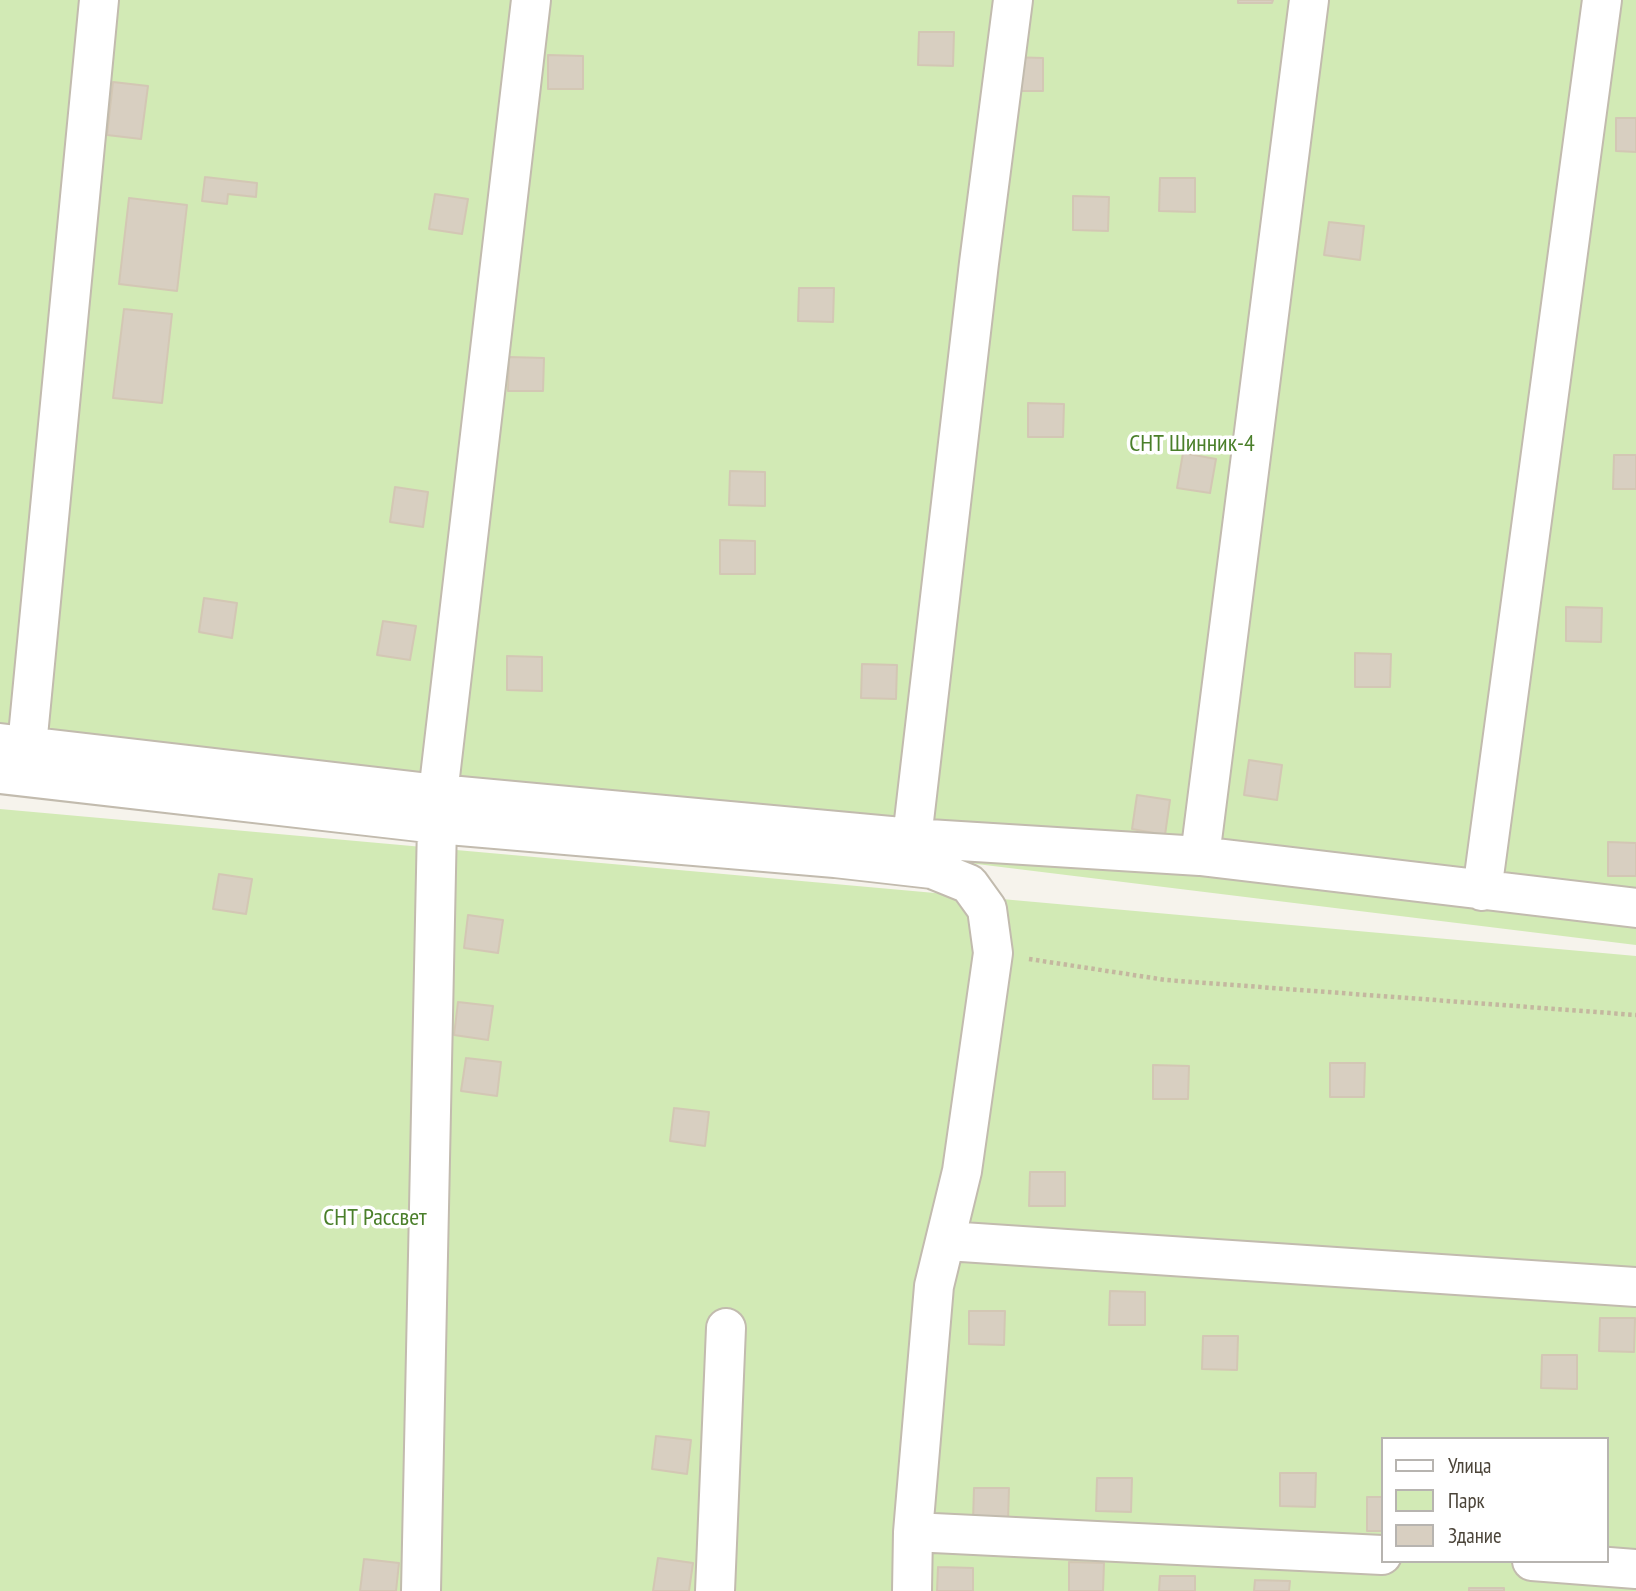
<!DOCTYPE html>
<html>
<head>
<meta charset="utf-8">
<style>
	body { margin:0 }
	#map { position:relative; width:1636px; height:1591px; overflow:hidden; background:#f6f3ec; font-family:"PT Sans Narrow",sans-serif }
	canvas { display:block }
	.legend { position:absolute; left:1381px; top:1437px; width:228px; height:126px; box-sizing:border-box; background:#fff; border:2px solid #b7b4b0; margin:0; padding:9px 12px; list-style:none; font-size:21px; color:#4b4439 }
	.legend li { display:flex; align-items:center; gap:14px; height:35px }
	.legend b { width:35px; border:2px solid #b7b4b0 }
</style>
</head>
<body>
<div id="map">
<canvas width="1636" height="1591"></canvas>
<ul class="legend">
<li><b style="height:9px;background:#fff"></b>Улица</li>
<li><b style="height:19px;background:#d2eab5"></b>Парк</li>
<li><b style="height:19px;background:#d8cfc1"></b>Здание</li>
</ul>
</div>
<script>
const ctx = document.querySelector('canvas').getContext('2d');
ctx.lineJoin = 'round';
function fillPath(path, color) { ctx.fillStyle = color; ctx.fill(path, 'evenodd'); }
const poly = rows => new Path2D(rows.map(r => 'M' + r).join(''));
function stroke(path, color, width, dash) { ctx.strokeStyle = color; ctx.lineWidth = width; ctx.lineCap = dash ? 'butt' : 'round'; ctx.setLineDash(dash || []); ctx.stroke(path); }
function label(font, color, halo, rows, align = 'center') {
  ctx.font = font + ' "PT Sans Narrow",sans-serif'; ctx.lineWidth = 7; ctx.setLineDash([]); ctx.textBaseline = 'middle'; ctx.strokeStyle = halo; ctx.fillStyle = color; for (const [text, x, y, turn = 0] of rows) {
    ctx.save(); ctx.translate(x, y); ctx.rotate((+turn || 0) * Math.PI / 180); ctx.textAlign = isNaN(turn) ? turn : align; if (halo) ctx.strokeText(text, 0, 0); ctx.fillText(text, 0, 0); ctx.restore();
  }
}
const green = poly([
	[0,0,1636,0,1636,945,0,744],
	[0,809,1636,956,1636,1591,0,1591],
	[1382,1439,1606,1439,1606,1561,1382,1561]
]);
const building = poly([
	[1238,0,1273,0,1272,3,1238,3,1238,0],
	[919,32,954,32,953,66,918,65,919,32],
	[548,55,583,56,583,89,548,89,548,55],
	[1008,57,1043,58,1043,91,1007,91,1008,57],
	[113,82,148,86,141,139,107,135,113,82],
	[1616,118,1636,118,1636,152,1616,151,1616,118],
	[205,177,257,183,256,197,228,194,227,204,202,201,205,177],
	[1160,178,1195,178,1195,212,1159,211,1160,178],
	[435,194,468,199,462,234,429,229,435,194],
	[1073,196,1109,197,1108,231,1073,230,1073,196],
	[129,198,187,205,177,291,119,284,129,198],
	[1329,222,1364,226,1360,260,1324,255,1329,222],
	[799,288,834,288,833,322,798,321,799,288],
	[124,309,172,314,162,403,113,398,124,309],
	[509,357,544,358,543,391,508,391,509,357],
	[1028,403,1064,404,1063,437,1028,437,1028,403],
	[1183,453,1216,459,1210,493,1177,488,1183,453],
	[1614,455,1636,455,1636,489,1613,489,1614,455],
	[730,471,765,472,765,506,729,505,730,471],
	[395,487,428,492,423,527,390,522,395,487],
	[720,540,755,541,755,574,720,574,720,540],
	[204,598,237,603,232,638,199,632,204,598],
	[1566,607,1602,608,1601,642,1566,641,1566,607],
	[383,621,416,626,410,660,377,655,383,621],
	[1355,653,1391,654,1390,687,1355,687,1355,653],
	[507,656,542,657,542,691,507,690,507,656],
	[862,664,897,665,896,699,861,698,862,664],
	[1249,760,1282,765,1277,800,1244,795,1249,760],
	[1137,795,1170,800,1165,835,1132,829,1137,795],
	[1608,842,1636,843,1636,876,1608,876,1608,842],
	[219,874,252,879,246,914,213,909,219,874],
	[468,915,503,920,498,953,464,948,468,915],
	[458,1002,493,1006,488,1040,454,1035,458,1002],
	[466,1058,501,1062,497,1096,461,1091,466,1058],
	[1330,1063,1365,1063,1364,1097,1330,1097,1330,1063],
	[1153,1065,1189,1066,1188,1099,1153,1099,1153,1065],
	[674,1108,709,1112,705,1146,670,1141,674,1108],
	[1030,1172,1065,1172,1065,1206,1029,1206,1030,1172],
	[1110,1291,1145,1292,1145,1325,1109,1325,1110,1291],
	[969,1311,1005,1311,1004,1345,969,1344,969,1311],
	[1600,1318,1635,1318,1634,1352,1599,1351,1600,1318],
	[1203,1336,1238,1336,1237,1370,1202,1369,1203,1336],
	[1542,1355,1577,1355,1577,1389,1541,1388,1542,1355],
	[656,1436,691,1440,687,1474,652,1469,656,1436],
	[1280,1473,1316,1473,1315,1507,1280,1506,1280,1473],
	[1097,1478,1132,1478,1131,1512,1096,1511,1097,1478],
	[974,1488,1009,1488,1008,1522,973,1521,974,1488],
	[1367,1497,1382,1497,1382,1531,1367,1531,1367,1497],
	[658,1558,693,1563,689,1591,653,1591,658,1558],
	[364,1559,399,1563,396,1591,360,1591,364,1559],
	[1069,1562,1104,1563,1103,1591,1069,1591,1069,1562],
	[938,1567,973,1568,973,1591,937,1591,938,1567],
	[1160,1576,1195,1576,1195,1591,1159,1591,1160,1576],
	[1255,1580,1290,1581,1289,1591,1254,1591,1255,1580],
	[1469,1588,1504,1588,1504,1591,1469,1591,1469,1588]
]);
const path = poly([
	[1029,959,1166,980,1636,1015]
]);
const minor = poly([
	[0,743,438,794,912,838,1200,856,1636,908],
	[27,746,99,0],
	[0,774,437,824,835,858,932,869,969,884,987,909,993,953,962,1171,934,1286,913,1532,912,1591],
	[438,794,531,0],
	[912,838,979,263,1013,0],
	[1200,856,1309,0],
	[1482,891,1602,0],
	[947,1241,1636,1287],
	[913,1532,1382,1555],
	[1532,1561,1636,1569],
	[421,1591,437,824],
	[715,1591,726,1328]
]);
const parkNames = [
	["СНТ Шинник-4",1192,444],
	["СНТ Рассвет",375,1218]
];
fillPath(green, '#d2eab5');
fillPath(building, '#d8cfc1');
stroke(building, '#d3c7b4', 2);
stroke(minor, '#c2bbae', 42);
stroke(path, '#c4b79f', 4.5, [3.5, 3.5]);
stroke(minor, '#fff', 38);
label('24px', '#4a7f2a', '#fff', parkNames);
</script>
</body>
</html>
